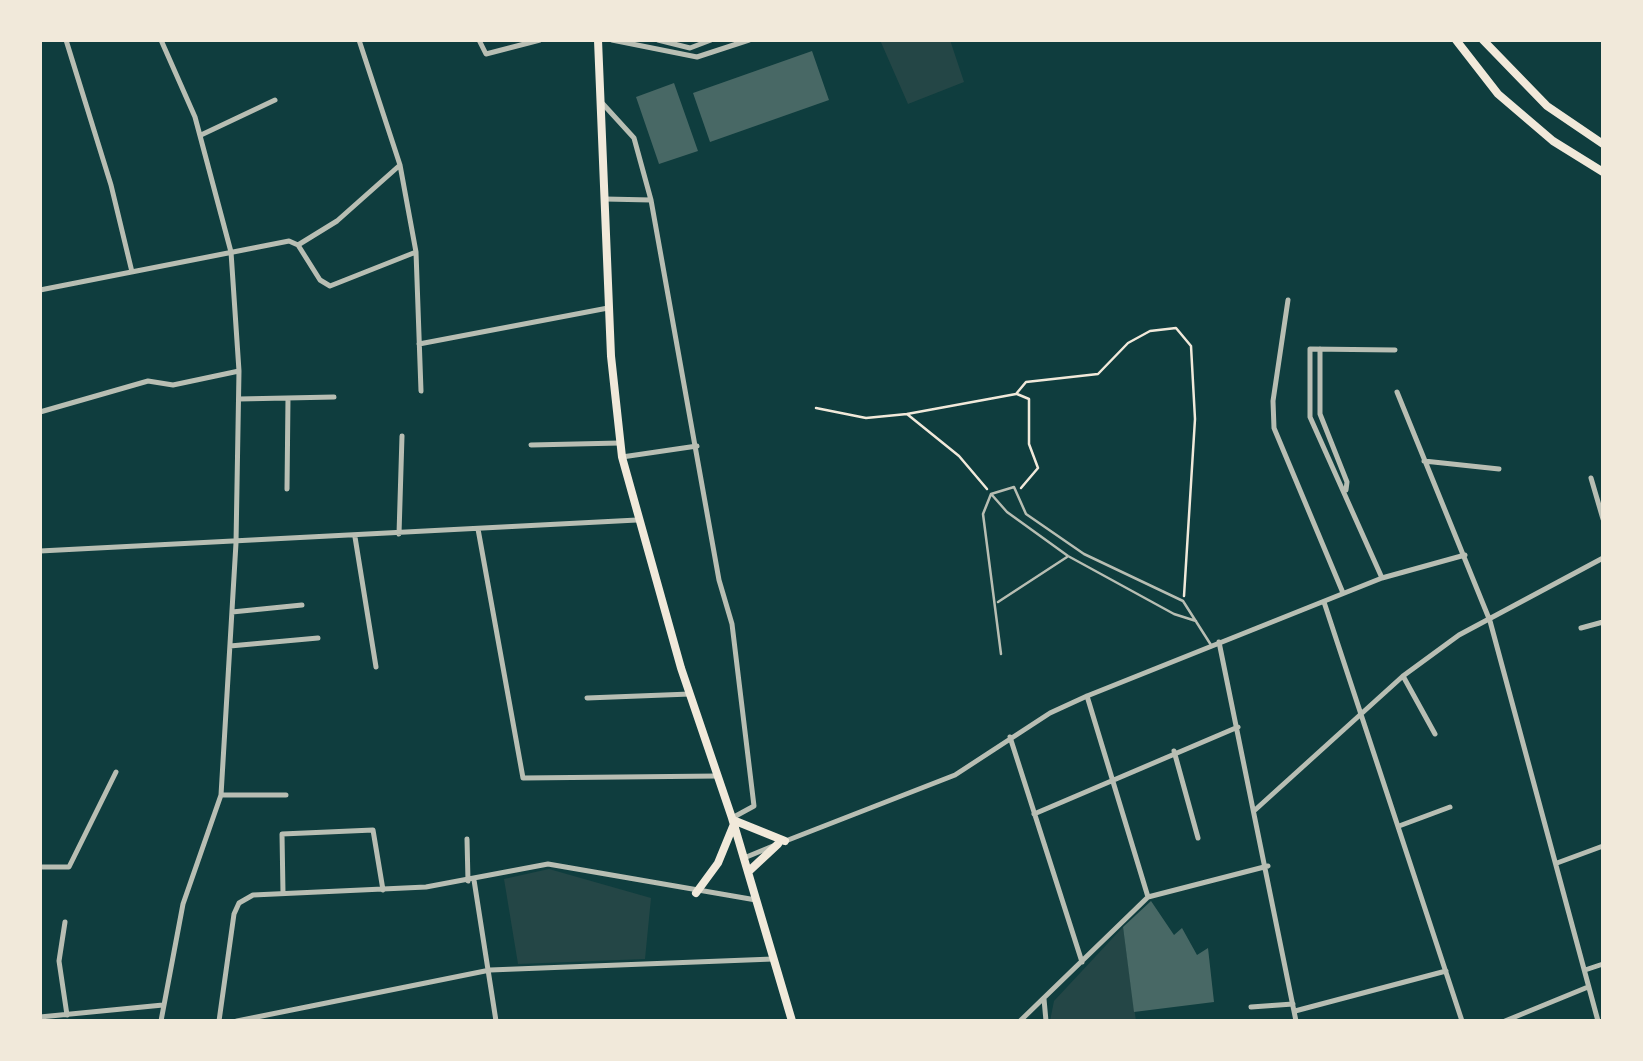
<!DOCTYPE html>
<html>
<head>
<meta charset="utf-8">
<style>
	body { margin:0 }
	#map { position:relative; width:1643px; height:1061px; overflow:hidden; background:#0f3d3e; font-family:Ubuntu,sans-serif }
	canvas { display:block }
	.frame { position:absolute; inset:0; border:42px solid #f1e9da; pointer-events:none }
</style>
</head>
<body>
<div id="map">
<canvas width="1643" height="1061"></canvas>
<div class="frame"></div>
</div>
<script>
const ctx = document.querySelector('canvas').getContext('2d');
ctx.lineJoin = 'round';
function fillPath(path, color) { ctx.fillStyle = color; ctx.fill(path, 'evenodd'); }
const poly = rows => new Path2D(rows.map(r => 'M' + r).join(''));
function stroke(path, color, width, dash) { ctx.strokeStyle = color; ctx.lineWidth = width; ctx.lineCap = dash ? 'butt' : 'round'; ctx.setLineDash(dash || []); ctx.stroke(path); }
const green = poly([
	[880,40,950,40,964,82,908,104],
	[549,869,651,898,645,959,518,964,504,879],
	[1123,927,1136,1021,1050,1021,1054,1001]
]);
const building = poly([
	[812,51,829,100,710,142,693,93],
	[674,83,698,151,659,164,636,97],
	[1151,901,1174,935,1182,928,1197,955,1208,948,1214,1002,1134,1012,1123,927]
]);
const path = poly([
	[1017,394,1029,399,1029,444,1038,468,1021,488],
	[816,408,866,418,907,414,959,456,987,489],
	[907,414,1016,394,1026,382,1098,374,1128,343,1150,331,1176,328,1191,346,1195,419,1184,596]
]);
const service = poly([
	[991,494,1014,487,1026,514,1084,554,1183,601,1211,645],
	[991,494,983,514,1001,654],
	[992,495,1007,512,1068,556,1174,614,1196,621],
	[998,602,1067,557]
]);
const minor = poly([
	[66,40,111,185,132,272],
	[359,40,400,165,416,252,421,391],
	[479,40,486,54,540,40],
	[612,40,697,57,749,40],
	[658,40,690,48,711,40],
	[603,104,634,138,651,200,719,580,732,624,754,806,732,818],
	[201,135,275,100],
	[605,199,651,200],
	[298,245,337,221,400,165],
	[40,290,289,241,298,245,320,280,330,286,416,252],
	[1288,300,1273,401,1274,428,1343,593],
	[419,344,608,308],
	[1320,349,1320,414,1347,482,1346,490],
	[1397,392,1490,621,1598,1021],
	[239,399,334,397],
	[40,412,148,381,173,385,239,371],
	[531,445,620,443],
	[622,457,697,446],
	[1424,461,1499,469],
	[1591,478,1603,519],
	[287,489,288,398],
	[478,529,523,778,718,776],
	[399,534,402,436],
	[355,537,376,667],
	[40,551,637,520],
	[1382,578,1310,417,1310,349,1395,350],
	[1324,602,1462,1021],
	[232,612,302,605],
	[1581,628,1603,622],
	[1219,642,1296,1021],
	[230,646,318,638],
	[1403,676,1435,734],
	[1087,696,1148,897],
	[587,698,690,694],
	[1010,737,1082,962],
	[1174,751,1198,838],
	[221,795,286,795],
	[1255,810,1403,676,1459,635,1603,558],
	[1034,814,1238,727],
	[1399,826,1450,807],
	[467,839,468,881],
	[783,842,955,775,1050,713,1087,696,1382,578,1465,555],
	[744,858,773,846],
	[1557,863,1603,846],
	[40,867,69,867,116,772],
	[474,880,496,1021],
	[283,893,282,834,373,830,383,890],
	[65,922,59,961,67,1015],
	[1585,970,1603,964],
	[1044,999,1046,1021],
	[1251,1007,1293,1004],
	[1295,1011,1446,971],
	[40,1017,163,1005],
	[161,1021,183,904,221,795,236,543,239,371,231,252,195,117,161,40],
	[219,1021,234,914,239,903,253,895,426,887,548,864,756,900],
	[237,1021,490,970,773,959],
	[1020,1021,1148,897,1268,866],
	[1505,1021,1588,987]
]);
const secondary = poly([
	[598,40,611,356,622,457,681,668,732,818,792,1021],
	[733,820,785,841],
	[748,872,778,844],
	[696,893,718,863,734,824]
]);
const primary = poly([
	[1456,40,1498,94,1553,141,1603,172],
	[1483,40,1547,106,1603,144]
]);
fillPath(green, '#244646');
fillPath(building, '#486865');
stroke(path, '#f1e9da', 2.5);
stroke(service, '#b8beb3', 2.5);
stroke(minor, '#b8beb3', 5);
stroke(secondary, '#f1e9da', 8);
stroke(primary, '#f1e9da', 8);
</script>
</body>
</html>
